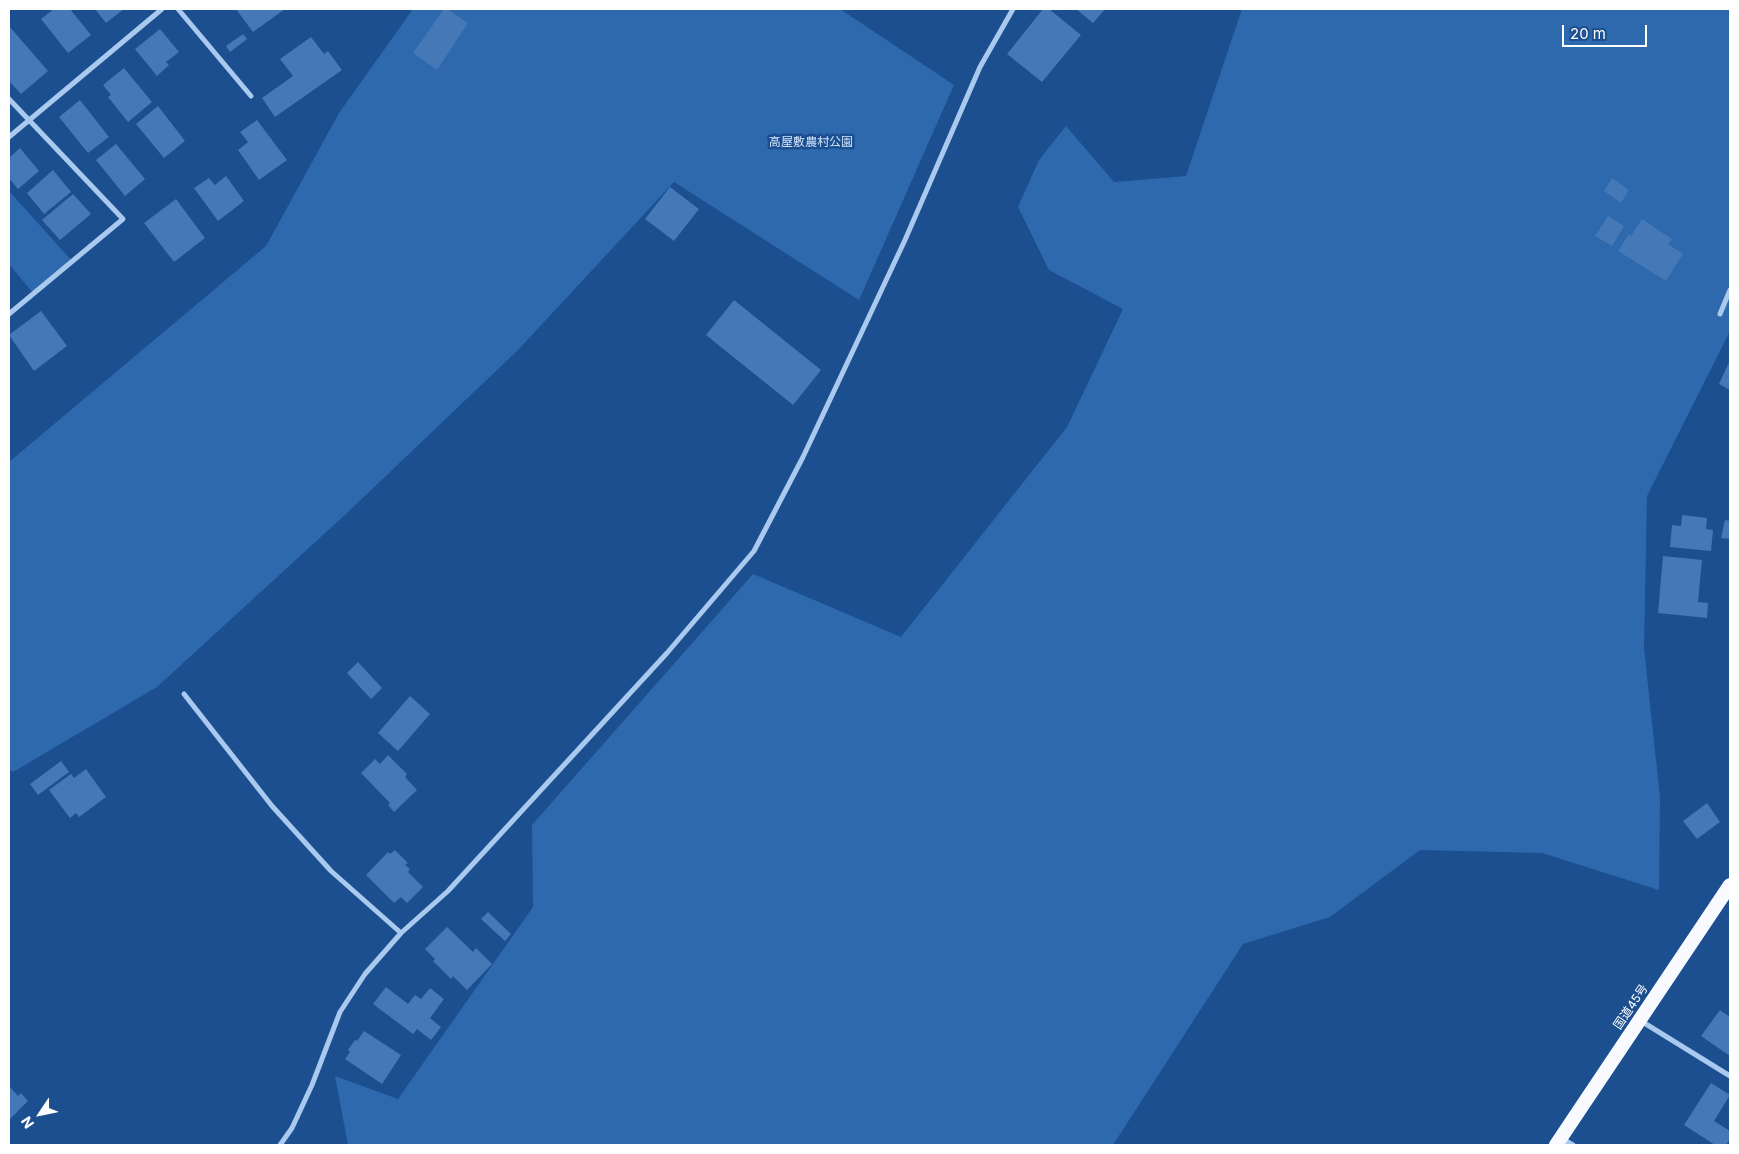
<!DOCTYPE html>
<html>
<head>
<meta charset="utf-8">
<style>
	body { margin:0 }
	#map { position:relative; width:1739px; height:1154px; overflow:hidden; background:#1b4f8f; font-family:Inter,sans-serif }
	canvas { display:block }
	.frame { position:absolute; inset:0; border:10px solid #fff; pointer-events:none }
	.north { position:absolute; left:15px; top:1089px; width:50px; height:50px; -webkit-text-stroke:4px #1b4f8f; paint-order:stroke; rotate:236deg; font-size:14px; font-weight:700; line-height:20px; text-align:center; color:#fff }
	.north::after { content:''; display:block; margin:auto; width:18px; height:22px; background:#fff; clip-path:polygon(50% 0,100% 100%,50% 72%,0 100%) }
	.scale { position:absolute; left:1562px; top:25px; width:85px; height:22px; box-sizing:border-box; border:2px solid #fff; border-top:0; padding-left:6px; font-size:15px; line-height:18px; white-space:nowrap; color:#fff; -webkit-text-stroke:4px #1b4f8f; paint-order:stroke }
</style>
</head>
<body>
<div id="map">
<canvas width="1739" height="1154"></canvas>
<div class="frame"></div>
<div class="north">N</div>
<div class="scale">20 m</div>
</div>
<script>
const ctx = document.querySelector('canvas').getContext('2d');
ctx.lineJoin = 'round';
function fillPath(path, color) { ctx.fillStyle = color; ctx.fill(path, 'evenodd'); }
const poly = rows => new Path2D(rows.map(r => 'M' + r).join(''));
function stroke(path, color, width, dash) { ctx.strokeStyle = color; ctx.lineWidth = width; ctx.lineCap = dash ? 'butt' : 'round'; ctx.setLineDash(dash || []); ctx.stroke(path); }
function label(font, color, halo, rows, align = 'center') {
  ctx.font = font + ' Inter,"Noto Sans JP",sans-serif'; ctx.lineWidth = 5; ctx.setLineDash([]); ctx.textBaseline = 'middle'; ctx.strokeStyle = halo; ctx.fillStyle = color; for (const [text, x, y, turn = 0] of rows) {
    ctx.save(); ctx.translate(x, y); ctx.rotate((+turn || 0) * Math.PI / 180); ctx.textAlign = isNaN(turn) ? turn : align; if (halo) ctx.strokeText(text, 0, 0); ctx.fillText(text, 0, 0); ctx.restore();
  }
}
const green = poly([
	[413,9,840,9,954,85,859,300,674,182,518,350,347,513,157,687,13,772,9,769,9,462,266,246,339,113],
	[1242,9,1730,9,1730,331,1647,496,1644,648,1660,797,1659,890,1542,853,1420,850,1330,917,1243,944,1113,1145,348,1145,335,1076,398,1099,533,907,532,825,753,574,901,637,1067,427,1123,309,1049,270,1018,207,1039,160,1066,126,1114,182,1186,176],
	[9,191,72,261,33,293,9,264]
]);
const building = poly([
	[54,9,70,9,91,35,68,53,41,19],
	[95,9,124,9,106,23],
	[236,9,285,9,253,32],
	[444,9,447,9,468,23,437,70,413,53],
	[1043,9,1049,9,1081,35,1042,82,1007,54],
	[1076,9,1105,9,1093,23],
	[9,26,48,71,21,94,9,81],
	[160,29,179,52,166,62,169,65,157,76,135,49],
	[243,34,247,39,230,52,226,46],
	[311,37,324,54,328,51,342,70,275,117,262,98,293,76,280,59],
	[124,68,152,102,128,122,108,97,111,95,103,85],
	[80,100,109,137,88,153,59,117],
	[158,106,185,141,164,158,136,124],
	[257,120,287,160,259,180,238,150,248,142,240,132],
	[116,144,145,179,125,196,96,160],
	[20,148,39,171,18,189,9,178,9,158],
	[53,170,71,192,44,214,27,193],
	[226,176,244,201,218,221,194,188,209,178,215,185],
	[1612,178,1629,190,1621,203,1604,191],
	[670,187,699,209,674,241,645,219],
	[73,194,91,214,60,240,42,220],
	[176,199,205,238,174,262,144,223],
	[1608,216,1624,226,1612,246,1595,236],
	[1642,219,1672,239,1668,244,1683,254,1666,281,1618,251,1629,234,1631,236],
	[734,300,821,370,793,405,706,335],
	[41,311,67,346,34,371,9,335],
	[1730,360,1730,390,1719,384],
	[1682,515,1707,518,1706,529,1713,530,1711,551,1670,547,1672,525,1681,526],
	[1725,520,1730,521,1730,539,1721,538],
	[1663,556,1702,560,1698,602,1708,603,1707,618,1658,613],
	[358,662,382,688,371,699,347,673],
	[410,696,430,714,398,751,378,733],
	[388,755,407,774,405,777,417,790,394,812,388,805,390,803,361,773,375,759,380,764],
	[61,761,69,772,38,795,30,784],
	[86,769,106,797,79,817,76,813,70,818,49,790,71,774,74,778],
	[1707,803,1720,822,1697,839,1683,821],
	[395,850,408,863,405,865,410,869,408,872,423,887,407,903,401,897,394,903,366,875,388,852,390,854],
	[488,912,511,934,505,941,481,919],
	[447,927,473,952,476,948,492,964,467,990,453,976,451,979,433,961,435,959,425,949],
	[386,987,408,1004,415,995,421,999,430,988,444,999,430,1018,441,1027,431,1040,417,1029,413,1034,373,1004],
	[1720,1010,1730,1017,1730,1056,1701,1036],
	[364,1031,401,1055,382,1084,345,1059,350,1052,348,1050,355,1040,357,1041],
	[1711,1083,1730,1095,1714,1121,1730,1131,1730,1139,1726,1145,1715,1145,1684,1125],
	[9,1086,18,1096,21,1093,28,1101,9,1120]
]);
const minor = poly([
	[178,9,251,96],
	[9,99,123,219,9,314],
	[9,137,162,9],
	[1720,314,1730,290],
	[184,694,272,806,331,871,401,933],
	[1641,1021,1730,1076],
	[1561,1138,1573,1145],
	[280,1145,292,1128,312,1085,340,1012,365,974,401,933,448,891,667,653,754,551,803,457,905,240,980,67,1013,9]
]);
const trunk = poly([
	[1556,1145,1730,885]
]);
const parkNames = [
	["高屋敷農村公園",811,142]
];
const streetNames = [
	["国道45号",1631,1007,-56]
];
fillPath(green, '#2e69ad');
fillPath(building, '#4478b7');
stroke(minor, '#a9c9ee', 5);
stroke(trunk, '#f8faff', 14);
label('12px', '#cfe3fa', '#1b4f8f', parkNames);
label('12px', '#fff', '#1b4f8f', streetNames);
</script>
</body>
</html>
